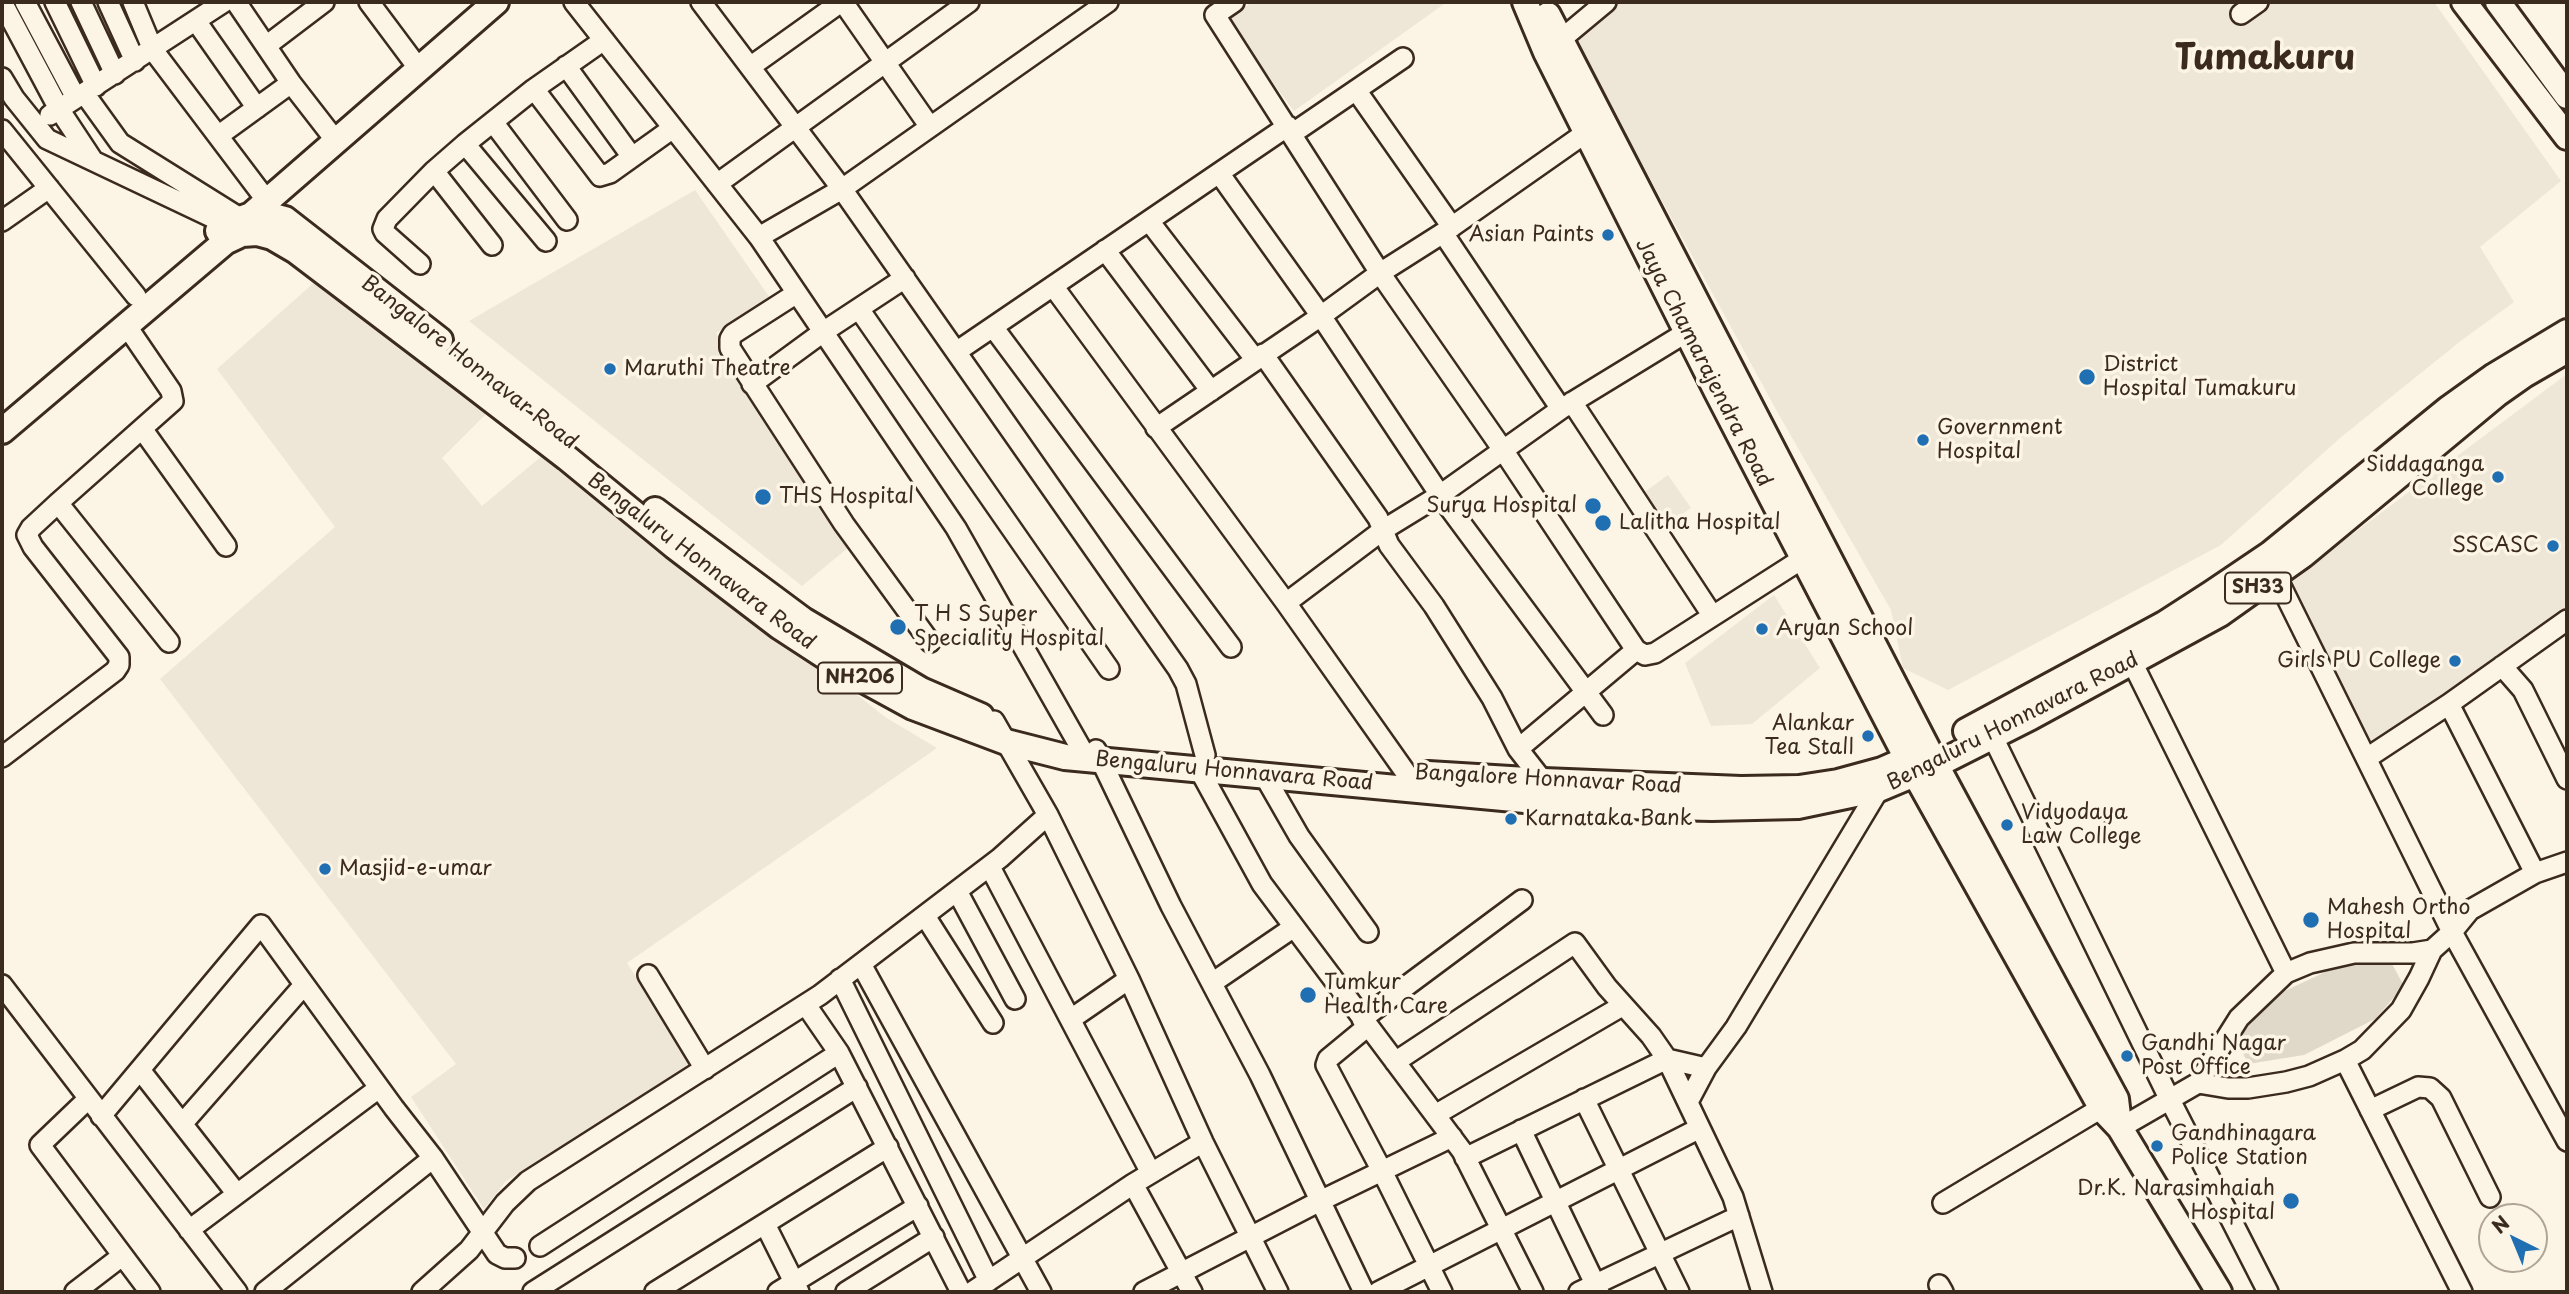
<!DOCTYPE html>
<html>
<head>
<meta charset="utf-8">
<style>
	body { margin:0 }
	#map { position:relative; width:2569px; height:1294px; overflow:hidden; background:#fcf5e5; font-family:"Playpen Sans",sans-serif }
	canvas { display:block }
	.frame { position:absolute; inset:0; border:4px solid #3b2a1e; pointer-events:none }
	.north { position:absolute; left:2478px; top:1203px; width:70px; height:70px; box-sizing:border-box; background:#fcf5e5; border:2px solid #afa495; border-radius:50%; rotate:317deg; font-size:19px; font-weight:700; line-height:28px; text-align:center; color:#3b2a1e }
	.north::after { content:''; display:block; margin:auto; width:24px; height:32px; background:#1f6fb2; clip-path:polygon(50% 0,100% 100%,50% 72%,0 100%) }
</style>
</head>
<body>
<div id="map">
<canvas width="2569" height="1294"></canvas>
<div class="frame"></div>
<div class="north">N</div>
</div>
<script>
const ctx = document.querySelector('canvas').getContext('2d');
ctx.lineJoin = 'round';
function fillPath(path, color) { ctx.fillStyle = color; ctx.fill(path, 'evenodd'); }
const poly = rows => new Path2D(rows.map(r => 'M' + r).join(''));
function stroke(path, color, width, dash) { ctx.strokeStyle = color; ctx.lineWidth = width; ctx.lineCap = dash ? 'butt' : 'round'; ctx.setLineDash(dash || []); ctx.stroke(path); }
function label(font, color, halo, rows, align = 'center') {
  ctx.font = font + ' "Playpen Sans",sans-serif'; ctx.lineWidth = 7; ctx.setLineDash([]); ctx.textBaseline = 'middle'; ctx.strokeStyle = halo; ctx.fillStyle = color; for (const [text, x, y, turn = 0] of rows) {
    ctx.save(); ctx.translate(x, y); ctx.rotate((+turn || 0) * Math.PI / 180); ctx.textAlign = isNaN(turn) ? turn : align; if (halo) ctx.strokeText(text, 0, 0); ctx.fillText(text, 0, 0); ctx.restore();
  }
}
const built = poly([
	[1252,2,1447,2,1294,111,1227,20],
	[1614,2,2434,2,2561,181,2480,247,2514,302,2462,340,2340,438,2221,545,1948,690,1903,668,1891,610,1779,415,1572,36],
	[695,190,770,298,716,333,855,542,802,586,469,321],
	[318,279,490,410,442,458,482,506,549,450,885,717,937,748,627,963,693,1064,506,1181,484,1209,411,1097,456,1064,160,679,335,527,217,369],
	[2567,374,2567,614,2371,746,2291,580],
	[1668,475,1691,508,1665,526,1642,494],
	[1774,595,1820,668,1752,724,1711,726,1685,663]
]);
const green = poly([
	[2391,962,2404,986,2375,1019,2304,1055,2248,1064,2237,1040,2272,997,2340,965]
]);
const minor = poly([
	[2,2,59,109,92,159],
	[25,2,76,98],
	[55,2,96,86],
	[81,2,115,74],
	[108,2,135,61],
	[133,2,153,50,267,201],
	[236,2,291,83,336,141],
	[369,2,419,69],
	[574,2,759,237,956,528,1087,759],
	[701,2,842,189,1178,669,1186,684,1205,755],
	[843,2,930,127],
	[1234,2,1215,15,1380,273,1503,450,1636,650,1645,655,1655,653,1813,552],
	[2241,14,2258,2],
	[196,21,257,108],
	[266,46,324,2],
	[1552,47,1606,2],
	[566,66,632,157],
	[750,67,841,2],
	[2,78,14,98,47,139,226,224],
	[534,89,600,176,610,173,673,128],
	[1356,90,1452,227],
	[84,93,120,143,240,218],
	[50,115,224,2],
	[493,122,567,220],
	[2,130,136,296],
	[1293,133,1403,58],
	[218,136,291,83],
	[465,144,546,241],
	[434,171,492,245],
	[1219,173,1321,316,1440,495,1603,715],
	[717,184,969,2],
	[2,221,49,188],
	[1149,221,1255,359],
	[1443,233,1561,409],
	[759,237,842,189,1108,2],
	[1105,250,1211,391],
	[420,264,385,233,383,229,387,219,434,171,465,144,534,89,604,40],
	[1053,286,1286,603,1406,773],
	[797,293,733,334,730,339,730,348,844,524,930,642],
	[859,309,1109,669],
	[993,327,1231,647],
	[956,352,1288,126],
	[1263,354,1378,518,1389,545,1434,606,1492,698,1518,749,1543,781],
	[752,384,823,332,905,278],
	[1572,402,1712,615],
	[1156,428,1321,316,1380,273,1443,233,1587,132],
	[143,430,226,546],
	[58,503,169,642],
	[1286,603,1383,530,1440,495,1561,409,1687,332],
	[2132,662,2286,973],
	[2502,666,2523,690,2567,779],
	[2449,704,2567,620],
	[994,721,1048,815,1129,979,1203,1142,1278,1292],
	[1987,725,2169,1098,2268,1292],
	[1518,749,1636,650],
	[1096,750,1171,906,1260,1075,1364,1292],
	[2,757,115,671,119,665,119,657,33,547,27,535,31,528,58,503,173,401,171,391,126,325],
	[2367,758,2449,704,2535,873,2470,910,2452,932,2567,1141],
	[1199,769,1262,884,1462,1151,1533,1292],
	[1264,775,1299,836,1368,932],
	[990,867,1151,1173],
	[2535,873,2567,862],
	[957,891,1015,999],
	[925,916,993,1023],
	[861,964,1041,1292],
	[648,975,705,1069],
	[840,979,989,1281],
	[1212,983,1294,927],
	[2,985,237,1292],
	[806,1005,839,1053,961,1292],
	[1071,1019,1129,979],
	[1362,1019,1522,900],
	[1368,1026,1328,1059,1326,1065,1382,1171,1442,1292],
	[2345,1060,2462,1292],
	[1395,1062,1575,943,1607,987,1651,1036,1667,1059,1733,1197,1762,1292],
	[140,1070,237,1194],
	[2198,1083,2228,1088,2248,1088,2286,1082,2309,1076,2345,1060,2362,1050,2401,1010,2419,978,2432,950],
	[88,1099,40,1145,150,1292],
	[1584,1099,1679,1292],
	[1689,1100,1706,1068,1736,1027,1879,789],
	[2370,1110,2418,1087,2430,1088,2441,1098,2490,1197],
	[1435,1115,1622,1006],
	[101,1116,261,925,394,1108,433,1158,497,1254,505,1258,515,1258],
	[183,1123,304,985],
	[2120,1128,2198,1083,2239,1018,2286,973,2310,963,2354,953,2413,953,2432,950,2452,932,2276,576],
	[1521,1130,1599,1292],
	[1465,1158,1667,1059,1706,1068],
	[1133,1184,1192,1292],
	[1943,1203,2113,1101],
	[765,1224,799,1292],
	[189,1230,379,1088],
	[540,1246,839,1053],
	[1939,1285,1943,1292],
	[75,1292,122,1256],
	[265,1292,433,1158],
	[422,1292,469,1250,505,1203,528,1181,820,995,1000,858,1048,815],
	[533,1292,857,1087],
	[655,1292,888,1147],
	[778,1292,918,1206],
	[846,1292,934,1237],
	[972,1292,1133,1184,1203,1142],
	[1144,1292,1320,1201,1452,1137],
	[1378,1292,1700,1128],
	[1579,1292,1739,1216]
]);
const major = poly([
	[1525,2,1546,52,1717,392,1915,774,2102,1109,2120,1128,2219,1292],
	[2464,2,2567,137],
	[2498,2,2567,96],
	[1548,15,1936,765,2116,1099,2118,1116],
	[248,221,251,215,496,2],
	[218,231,226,224,251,215,266,214,285,219,440,340],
	[2,431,225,242,242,234,257,233,272,237,296,251,467,381,567,458,674,546,780,627,849,672,913,707,1006,742,1065,757,1578,805,1712,808,1798,806,1879,789,1936,765,2031,717,2220,614,2303,555,2497,394,2524,375,2567,350],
	[655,510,803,620,921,690,981,716],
	[1966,731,2164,624,2212,593,2270,554,2448,409,2494,376,2567,332],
	[1428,774,1543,781,1741,789,1799,788,1838,782,1882,770,1905,760]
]);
const markers = [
	[1608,235,7,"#1f6fb2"],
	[610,369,7,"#1f6fb2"],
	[2087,377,9,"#1f6fb2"],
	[1923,440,7,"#1f6fb2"],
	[2498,477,7,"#1f6fb2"],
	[763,497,9,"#1f6fb2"],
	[1593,506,9,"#1f6fb2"],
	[1603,523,9,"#1f6fb2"],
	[2553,546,7,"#1f6fb2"],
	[898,627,9,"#1f6fb2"],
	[1762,629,7,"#1f6fb2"],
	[2455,661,7,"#1f6fb2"],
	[1868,736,7,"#1f6fb2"],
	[1511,819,7,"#1f6fb2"],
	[2007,825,7,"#1f6fb2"],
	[325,869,7,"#1f6fb2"],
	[2311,920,9,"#1f6fb2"],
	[1308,995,9,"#1f6fb2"],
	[2127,1056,7,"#1f6fb2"],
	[2157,1146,7,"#1f6fb2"],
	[2291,1201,9,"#1f6fb2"]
];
const shields = [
	[2258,588,66],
	[860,678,84]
];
const shieldNames = [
	["SH33",2258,588],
	["NH206",860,678]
];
const poiNames = [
	["Asian Paints",1594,235,"right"],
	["District",2103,365],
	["Hospital Tumakuru",2103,389],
	["Maruthi Theatre",624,369],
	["Government",1937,428],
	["Hospital",1937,452],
	["Siddaganga",2484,465,"right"],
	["College",2484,489,"right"],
	["THS Hospital",779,497],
	["Surya Hospital",1577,506,"right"],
	["Lalitha Hospital",1619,523],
	["SSCASC",2539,546,"right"],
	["T H S Super",914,615],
	["Speciality Hospital",914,639],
	["Aryan School",1776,629],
	["Girls PU College",2441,661,"right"],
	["Alankar",1854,724,"right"],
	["Tea Stall",1854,748,"right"],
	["Vidyodaya",2021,813],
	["Law College",2021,837],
	["Karnataka Bank",1525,819],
	["Masjid-e-umar",339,869],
	["Mahesh Ortho",2327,908],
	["Hospital",2327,932],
	["Tumkur",1324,983],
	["Health Care",1324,1007],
	["Gandhi Nagar",2141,1044],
	["Post Office",2141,1068],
	["Gandhinagara",2171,1134],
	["Police Station",2171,1158],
	["Dr.K. Narasimhaiah",2275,1189,"right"],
	["Hospital",2275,1213,"right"]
];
const streetNames = [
	["Bangalore Honnavar Road",469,363,38],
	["Jaya Chamarajendra Road",1703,363,63],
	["Bengaluru Honnavara Road",701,562,37],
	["Bengaluru Honnavara Road",2013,722,-27],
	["Bengaluru Honnavara Road",1234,772,5],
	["Bangalore Honnavar Road",1548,780,3]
];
const townNames = [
	["Tumakuru",2265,59]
];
fillPath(built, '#eee6d6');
fillPath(green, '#e0d8c8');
stroke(minor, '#3b2a1e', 24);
stroke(major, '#3b2a1e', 30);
stroke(minor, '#fcf5e5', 19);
stroke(major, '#fcf5e5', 24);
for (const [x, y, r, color] of markers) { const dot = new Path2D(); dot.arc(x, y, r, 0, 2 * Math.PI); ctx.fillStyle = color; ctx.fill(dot); stroke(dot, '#fcf5e5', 2.5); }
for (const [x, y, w] of shields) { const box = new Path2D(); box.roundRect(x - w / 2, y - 15.5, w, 31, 5); ctx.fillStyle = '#fcf5e5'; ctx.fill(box); stroke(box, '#3b2a1e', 2); }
label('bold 19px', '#3b2a1e', null, shieldNames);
label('21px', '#3b2a1e', '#fcf5e5', poiNames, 'left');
label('21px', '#3b2a1e', '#fcf5e5', streetNames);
label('bold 35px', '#3b2a1e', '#fcf5e5', townNames);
</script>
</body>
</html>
